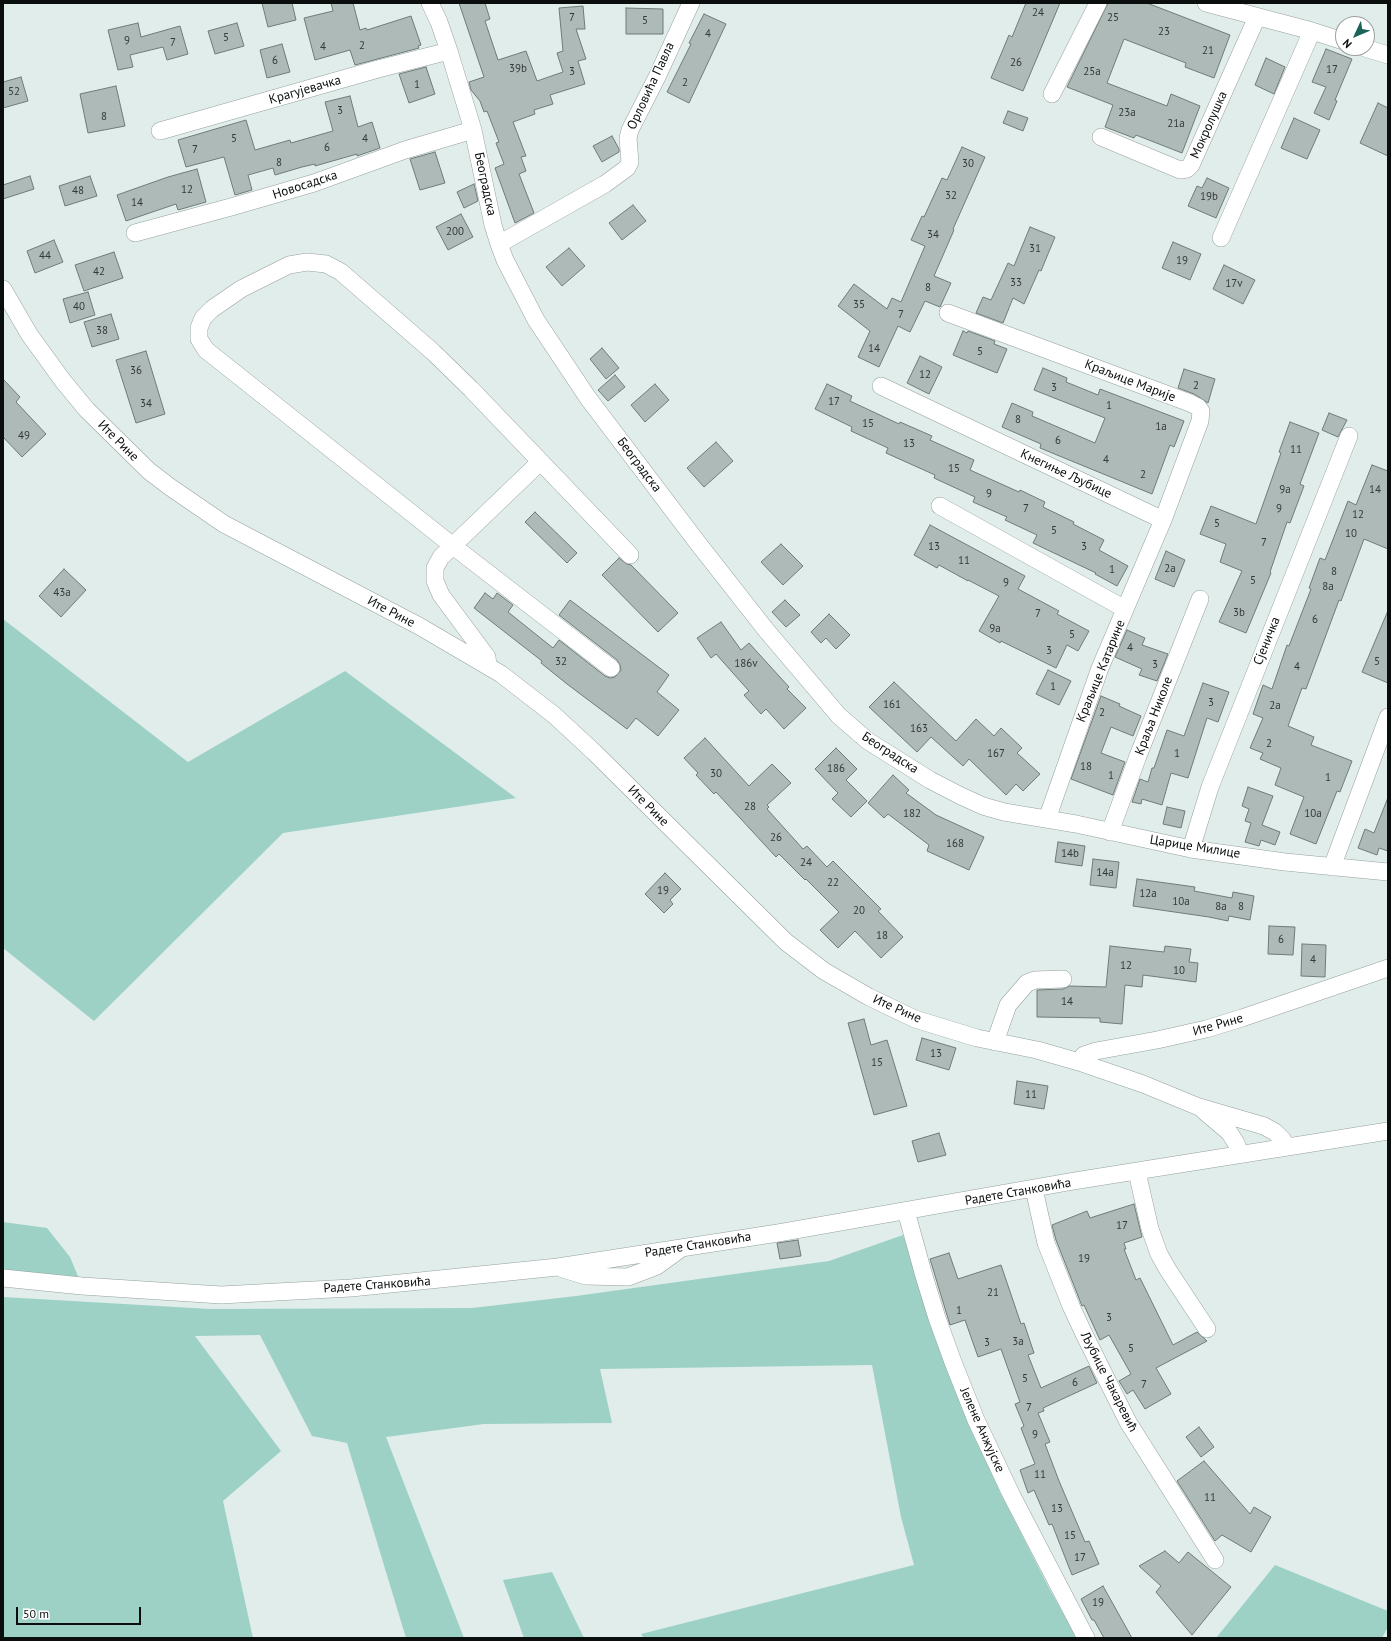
<!DOCTYPE html>
<html>
<head>
<meta charset="utf-8">
<style>
	body { margin:0 }
	#map { position:relative; width:1391px; height:1641px; overflow:hidden; background:#e0edea; font-family:"PT Sans",sans-serif }
	canvas { display:block }
	.frame { position:absolute; inset:0; border:4px solid #0a0e0d; pointer-events:none }
	.north { position:absolute; left:1335px; top:16px; width:40px; height:40px; box-sizing:border-box; background:#fff; border:1px solid #9d9f9e; border-radius:50%; rotate:226deg; font-size:11px; font-weight:700; line-height:16px; text-align:center; color:#0a0e0d }
	.north::after { content:''; display:block; margin:auto; width:14px; height:18px; background:#1a6357; clip-path:polygon(50% 0,100% 100%,50% 72%,0 100%) }
	.scale { position:absolute; left:16px; top:1607px; width:125px; height:18px; box-sizing:border-box; border:2px solid #0a0e0d; border-top:0; padding-left:5px; font-size:12px; line-height:14px; white-space:nowrap; color:#0a0e0d; -webkit-text-stroke:3px #fff; paint-order:stroke }
</style>
</head>
<body>
<div id="map">
<canvas width="1391" height="1641"></canvas>
<div class="frame"></div>
<div class="north">N</div>
<div class="scale">50 m</div>
</div>
<script>
const ctx = document.querySelector('canvas').getContext('2d');
ctx.lineJoin = 'round';
function fillPath(path, color) { ctx.fillStyle = color; ctx.fill(path, 'evenodd'); }
const poly = rows => new Path2D(rows.map(r => 'M' + r).join(''));
function stroke(path, color, width, dash) { ctx.strokeStyle = color; ctx.lineWidth = width; ctx.lineCap = dash ? 'butt' : 'round'; ctx.setLineDash(dash || []); ctx.stroke(path); }
function label(font, color, halo, rows, align = 'center') {
  ctx.font = font + ' "PT Sans",sans-serif'; ctx.lineWidth = 3; ctx.setLineDash([]); ctx.textBaseline = 'middle'; ctx.strokeStyle = halo; ctx.fillStyle = color; for (const [text, x, y, turn = 0] of rows) {
    ctx.save(); ctx.translate(x, y); ctx.rotate((+turn || 0) * Math.PI / 180); ctx.textAlign = isNaN(turn) ? turn : align; if (halo) ctx.strokeText(text, 0, 0); ctx.fillText(text, 0, 0); ctx.restore();
  }
}
const green = poly([
	[3,619,188,762,345,671,516,798,283,833,94,1021,3,948],
	[3,1222,47,1228,70,1257,82,1286,3,1278],
	[903,1235,965,1414,1000,1492,1049,1588,1077,1638,644,1638,641,1634,914,1565,901,1517,872,1365,600,1369,612,1423,484,1424,386,1437,464,1638,406,1638,347,1443,312,1436,260,1335,195,1336,281,1451,223,1501,253,1638,3,1638,3,1297,210,1309,472,1308,576,1296,829,1261],
	[1275,1565,1388,1611,1388,1627,1382,1638,1216,1638],
	[552,1572,584,1638,524,1638,503,1580]
]);
const building = poly([
	[262,3,292,3,296,20,268,27,262,3],
	[331,3,353,3,360,30,366,28,367,30,411,16,421,45,418,46,419,48,355,65,350,50,315,60,304,18,333,11,331,3],
	[459,3,485,3,490,19,485,21,498,60,526,51,537,81,563,72,557,53,563,51,559,8,583,6,585,29,576,29,586,59,578,61,585,84,550,95,553,104,534,110,535,114,513,122,526,156,521,157,526,171,519,174,534,213,515,223,495,168,504,164,496,143,499,142,487,111,484,112,480,101,471,90,469,82,484,77,459,3],
	[1026,3,1060,3,1023,91,991,78,1009,35,1012,37,1026,3],
	[1108,3,1147,3,1230,35,1214,78,1185,67,1186,63,1124,39,1107,83,1167,106,1171,94,1200,106,1182,153,1136,135,1134,138,1105,127,1113,105,1067,87,1108,3],
	[626,8,663,9,663,34,626,34,626,8],
	[704,14,726,24,689,103,667,92,691,44,689,43,704,14],
	[138,23,141,37,180,26,188,54,167,60,163,47,130,55,133,67,118,70,108,30,138,23],
	[237,23,244,46,215,54,208,31,237,23],
	[282,44,290,72,267,78,260,50,282,44],
	[1326,49,1352,59,1335,100,1337,101,1329,120,1314,113,1326,87,1312,82,1326,49],
	[1266,58,1285,67,1274,94,1255,85,1266,58],
	[426,67,435,94,409,103,399,74,426,67],
	[21,77,28,101,3,108,3,82,21,77],
	[116,86,125,126,88,133,80,94,116,86],
	[350,96,358,127,372,122,380,148,357,156,357,154,315,166,315,164,302,167,275,175,273,168,248,175,252,190,235,195,224,157,186,167,178,140,246,120,255,150,290,140,291,143,333,131,325,102,350,96],
	[1378,103,1388,108,1388,156,1360,143,1378,103],
	[1008,111,1028,118,1023,131,1003,123,1008,111],
	[1294,118,1320,130,1307,159,1281,148,1294,118],
	[612,136,619,149,619,152,602,162,593,146,612,136],
	[962,147,985,157,953,229,954,230,934,276,951,283,940,307,925,301,910,332,898,326,879,367,858,357,870,331,838,306,854,284,887,309,892,298,901,302,925,246,911,240,922,216,924,217,942,178,947,180,962,147],
	[435,152,445,183,420,190,410,159,435,152],
	[197,169,206,202,178,210,176,204,126,221,117,195,168,177,197,169],
	[30,176,34,189,3,199,3,185,30,176],
	[90,176,97,196,65,206,59,186,90,176],
	[1207,178,1229,188,1216,218,1188,206,1197,186,1202,188,1207,178],
	[474,184,478,201,464,208,457,192,474,184],
	[633,205,646,221,622,240,609,223,633,205],
	[461,214,473,237,448,250,436,227,461,214],
	[1030,227,1055,237,1041,271,1039,270,1024,304,1013,298,1003,323,976,313,983,297,991,300,1008,263,1014,266,1030,227],
	[54,240,63,262,35,273,27,251,54,240],
	[1173,242,1201,254,1190,280,1162,268,1173,242],
	[569,248,585,266,562,286,546,267,569,248],
	[114,252,123,278,84,291,75,265,114,252],
	[1224,265,1255,280,1243,304,1213,289,1224,265],
	[88,292,95,315,70,323,63,299,88,292],
	[111,314,119,339,92,347,84,322,111,314],
	[963,331,967,333,968,331,995,341,994,344,1007,349,997,373,953,355,963,331],
	[602,348,619,368,606,379,590,359,602,348],
	[146,351,165,414,136,423,116,360,146,351],
	[920,356,942,367,929,394,907,383,920,356],
	[1043,368,1067,378,1066,382,1098,395,1100,389,1184,421,1174,447,1170,445,1152,494,1040,448,1041,444,1002,427,1012,403,1033,412,1032,416,1095,443,1105,418,1034,390,1043,368],
	[1184,369,1215,379,1208,403,1194,394,1178,388,1184,369],
	[615,375,625,387,608,401,598,390,615,375],
	[3,379,20,397,16,402,46,434,22,457,3,437,3,379],
	[655,384,669,400,645,422,631,405,655,384],
	[827,384,852,396,850,401,899,424,900,422,932,436,930,440,974,460,970,470,1019,492,1020,490,1045,502,1043,507,1074,522,1073,524,1104,540,1099,550,1128,566,1117,586,1095,574,1096,573,1033,543,1037,535,1005,520,1007,517,973,502,975,497,934,478,935,475,886,453,888,448,851,431,852,427,815,409,827,384],
	[1329,413,1347,420,1338,437,1322,430,1329,413],
	[1290,422,1319,433,1300,484,1304,486,1290,523,1287,522,1270,572,1271,573,1246,633,1219,622,1242,571,1220,562,1226,544,1200,534,1211,506,1256,524,1281,453,1279,452,1290,422],
	[716,442,733,461,704,487,687,468,716,442],
	[1372,465,1388,471,1388,549,1364,539,1341,601,1339,600,1306,689,1302,688,1288,726,1314,737,1311,745,1352,761,1340,792,1337,791,1316,844,1290,834,1304,797,1275,785,1281,768,1260,759,1263,753,1250,748,1263,718,1253,714,1263,685,1272,689,1287,645,1289,646,1311,589,1309,588,1320,558,1325,560,1348,501,1356,505,1372,465],
	[535,512,577,553,567,563,525,522,535,512],
	[930,525,1025,576,1018,589,1059,611,1057,614,1089,631,1078,651,1067,645,1056,668,1001,641,1000,643,979,631,999,596,968,580,968,581,939,565,937,568,914,555,930,525],
	[781,544,803,566,783,585,761,562,781,544],
	[1166,551,1185,560,1174,587,1155,579,1166,551],
	[619,558,627,564,631,565,678,613,658,632,602,575,619,558],
	[64,569,86,590,61,617,39,596,64,569],
	[485,593,493,599,497,593,513,605,508,612,553,648,559,640,605,676,610,678,615,677,621,670,620,665,617,660,559,615,570,600,669,675,657,692,679,710,658,736,636,718,627,729,567,684,541,663,542,661,474,608,485,593],
	[785,600,800,615,786,627,772,612,785,600],
	[1387,613,1388,613,1388,683,1362,672,1387,613],
	[829,614,850,635,836,649,826,638,821,643,811,632,829,614],
	[721,622,741,650,749,643,789,687,787,689,806,708,784,729,766,709,761,714,744,695,749,691,716,654,711,658,697,638,721,622],
	[1127,630,1145,638,1142,645,1168,654,1157,681,1139,675,1142,669,1115,657,1127,630],
	[1048,670,1071,681,1059,705,1036,694,1048,670],
	[894,682,956,741,976,719,994,736,1001,728,1022,748,1017,753,1040,774,1023,791,1016,784,1006,795,969,759,963,766,931,737,917,752,869,707,894,682],
	[1203,683,1229,692,1218,722,1207,718,1188,778,1171,773,1162,805,1142,799,1141,804,1132,802,1140,779,1148,782,1152,768,1154,768,1167,730,1184,736,1203,683],
	[1101,696,1120,704,1119,706,1141,716,1133,736,1111,727,1101,753,1125,762,1113,795,1071,779,1101,696],
	[705,738,749,786,772,764,791,783,767,805,769,807,767,809,803,849,807,846,827,867,833,861,881,909,878,911,903,937,881,958,855,931,838,948,820,930,839,912,806,879,805,880,779,854,776,857,716,792,714,794,696,775,698,773,684,758,705,738],
	[836,748,857,769,846,780,867,801,851,817,832,799,838,793,815,769,836,748],
	[893,775,909,790,906,793,936,815,984,837,969,870,927,851,929,845,888,814,884,818,868,803,893,775],
	[1248,787,1273,796,1262,825,1280,832,1275,845,1261,840,1259,846,1245,842,1251,823,1245,821,1249,809,1242,806,1248,787],
	[1387,800,1388,800,1388,851,1379,848,1377,855,1358,848,1365,829,1374,833,1387,800],
	[1167,807,1185,811,1181,828,1163,824,1167,807],
	[1058,842,1085,846,1082,866,1055,862,1058,842],
	[1093,859,1119,862,1116,888,1090,885,1093,859],
	[665,873,681,889,670,900,673,904,664,913,645,894,665,873],
	[1137,879,1195,887,1194,891,1232,898,1233,892,1254,896,1250,920,1229,916,1228,921,1209,917,1133,906,1137,879],
	[1269,926,1295,927,1293,955,1268,954,1269,926],
	[1302,944,1326,945,1325,977,1301,976,1302,944],
	[1110,946,1164,952,1165,946,1191,949,1189,962,1198,963,1196,982,1143,975,1142,987,1125,985,1122,1024,1100,1022,1100,1018,1037,1017,1037,990,1063,989,1069,986,1106,987,1110,946],
	[864,1019,871,1045,887,1040,907,1106,874,1115,848,1023,864,1019],
	[922,1038,956,1048,949,1070,916,1060,922,1038],
	[1017,1081,1048,1086,1044,1109,1014,1104,1017,1081],
	[939,1133,946,1155,918,1162,912,1141,939,1133],
	[1134,1204,1142,1237,1124,1243,1126,1249,1124,1249,1136,1280,1140,1278,1173,1345,1197,1332,1207,1341,1156,1368,1171,1394,1145,1409,1133,1390,1127,1394,1119,1381,1131,1374,1109,1335,1100,1340,1084,1305,1082,1306,1056,1240,1052,1225,1087,1211,1090,1218,1134,1204],
	[798,1240,801,1256,780,1259,777,1243,798,1240],
	[949,1253,958,1279,1001,1265,1021,1324,1024,1323,1034,1353,1028,1355,1041,1388,1089,1366,1097,1383,1043,1408,1044,1411,1038,1413,1050,1442,1045,1444,1059,1481,1085,1542,1089,1541,1099,1564,1072,1575,1052,1524,1049,1525,1034,1490,1028,1493,1020,1470,1035,1464,1021,1428,1024,1426,1015,1404,1020,1402,1001,1349,978,1357,965,1320,950,1325,930,1259,949,1253],
	[1199,1427,1214,1447,1201,1457,1186,1437,1199,1427],
	[1204,1461,1250,1514,1254,1507,1271,1517,1251,1552,1222,1535,1215,1541,1177,1481,1204,1461],
	[1165,1551,1179,1563,1188,1552,1231,1587,1192,1635,1156,1592,1161,1586,1139,1566,1165,1551],
	[1103,1586,1132,1638,1104,1638,1094,1620,1092,1620,1081,1599,1103,1586]
]);
const minor = poly([
	[430,3,439,22,449,51,473,130,493,225,499,244,505,260,536,320,588,398,697,542,766,630,839,716,868,741,930,780,961,796,983,806,1004,812,1076,824,1191,849,1285,862,1388,872],
	[1206,3,1312,31,1343,41],
	[1365,48,1388,55],
	[1052,94,1098,3],
	[160,131,378,69,449,51],
	[1101,137,1180,170,1187,169,1191,165,1257,17],
	[135,233,231,207,314,183,405,150,473,130],
	[1221,238,1312,31],
	[499,244,605,184,627,168,630,162,628,138,630,130,657,77,691,3],
	[3,289,29,334,63,381,87,410,149,471,170,487,224,524,419,626,501,674,554,715,594,752,786,942,824,971,869,997,915,1019,977,1038,1037,1050,1079,1062,1143,1084,1199,1107,1264,1126,1275,1132,1282,1139,1286,1146],
	[948,313,1190,403,1198,407,1201,411,1200,421,1163,520,1100,668,1047,819],
	[881,386,1163,520],
	[940,506,1125,609],
	[488,666,487,657,441,595,435,581,435,568,441,557,540,462],
	[611,668,453,546,206,350,199,339,199,328,203,318,212,309,241,289,289,265,307,262,326,264,341,272,433,352,471,389,630,555],
	[1110,832,1138,756,1200,599],
	[1191,849,1210,787,1349,436],
	[1332,867,1388,717],
	[995,1042,1008,1005,1027,983,1035,980,1063,979],
	[1079,1062,1084,1055,1096,1051,1157,1040,1206,1029,1242,1018,1388,968],
	[1204,1111,1229,1132,1236,1143,1240,1154],
	[1137,1172,1150,1229,1159,1254,1168,1270,1207,1329],
	[1034,1189,1046,1243,1071,1306,1084,1334,1128,1422,1215,1560],
	[906,1211,924,1276,937,1318,953,1362,976,1420,1012,1496,1086,1638],
	[563,1269,586,1276,628,1277,657,1266,679,1250],
	[3,1278,82,1286,221,1295,351,1288,558,1267,778,1233,1074,1181,1388,1131]
]);
const numberNames = [
	["24",1038,13],
	["7",572,18],
	["25",1113,18],
	["5",645,21],
	["23",1164,32],
	["4",708,34],
	["5",226,38],
	["9",127,41],
	["7",173,43],
	["2",362,46],
	["4",323,47],
	["21",1208,51],
	["6",275,61],
	["26",1016,63],
	["39b",518,69],
	["17",1332,70],
	["3",572,72],
	["25a",1092,72],
	["2",685,83],
	["1",417,85],
	["52",14,92],
	["3",340,111],
	["23a",1127,113],
	["8",104,117],
	["21a",1176,124],
	["5",234,139],
	["4",365,139],
	["6",327,148],
	["7",195,150],
	["8",279,163],
	["30",968,164],
	["12",187,190],
	["48",78,191],
	["32",951,196],
	["19b",1209,197],
	["14",137,203],
	["200",455,232],
	["34",933,235],
	["31",1035,249],
	["44",45,256],
	["19",1182,261],
	["42",99,272],
	["33",1016,283],
	["17v",1234,284],
	["8",928,288],
	["35",859,305],
	["40",79,307],
	["7",901,315],
	["38",102,331],
	["14",874,349],
	["5",980,352],
	["36",136,371],
	["12",925,375],
	["2",1196,386],
	["3",1054,388],
	["17",834,402],
	["34",146,404],
	["1",1109,406],
	["8",1018,420],
	["15",868,424],
	["1a",1161,427],
	["49",24,436],
	["6",1058,441],
	["13",909,444],
	["11",1296,450],
	["4",1106,460],
	["15",954,469],
	["2",1143,475],
	["9a",1285,490],
	["14",1375,490],
	["9",989,494],
	["7",1026,509],
	["9",1279,509],
	["12",1358,515],
	["5",1217,524],
	["5",1054,531],
	["10",1351,534],
	["7",1264,543],
	["13",934,547],
	["3",1084,547],
	["11",964,561],
	["2a",1170,569],
	["1",1112,570],
	["8",1334,572],
	["5",1253,581],
	["9",1006,583],
	["8a",1328,587],
	["43a",62,593],
	["3b",1239,613],
	["7",1038,614],
	["6",1315,620],
	["9a",995,629],
	["5",1072,635],
	["4",1130,648],
	["3",1049,651],
	["32",561,662],
	["5",1377,662],
	["186v",746,664],
	["3",1155,665],
	["4",1297,667],
	["1",1053,687],
	["3",1211,703],
	["161",892,705],
	["2a",1275,706],
	["2",1102,713],
	["163",919,729],
	["2",1269,744],
	["167",996,754],
	["1",1177,754],
	["18",1086,767],
	["186",836,769],
	["30",716,774],
	["1",1111,776],
	["1",1328,778],
	["28",750,807],
	["182",912,814],
	["10a",1313,814],
	["26",776,838],
	["168",955,844],
	["14b",1070,854],
	["24",806,863],
	["14a",1105,873],
	["22",833,883],
	["19",663,891],
	["12a",1148,894],
	["10a",1181,902],
	["8a",1221,907],
	["8",1241,907],
	["20",859,911],
	["18",882,936],
	["6",1281,940],
	["4",1313,960],
	["12",1126,966],
	["10",1179,971],
	["14",1067,1002],
	["13",936,1054],
	["15",877,1063],
	["11",1031,1095],
	["17",1122,1226],
	["19",1084,1259],
	["21",993,1293],
	["1",959,1311],
	["3",1109,1318],
	["3a",1018,1342],
	["3",987,1343],
	["5",1131,1349],
	["5",1025,1379],
	["6",1075,1383],
	["7",1144,1385],
	["7",1029,1408],
	["9",1035,1435],
	["11",1040,1475],
	["11",1210,1498],
	["13",1057,1509],
	["15",1070,1536],
	["17",1080,1558],
	["19",1098,1603]
];
const streetNames = [
	["Орловића Павла",651,86,-65],
	["Крагујевачка",305,90,-16],
	["Мокролушка",1209,125,-66],
	["Београдска",485,184,78],
	["Новосадска",305,185,-18],
	["Краљице Марије",1130,381,21],
	["Ите Рине",118,441,45],
	["Београдска",639,465,53],
	["Кнегиње Љубице",1066,474,25],
	["Ите Рине",391,612,28],
	["Сјеничка",1267,641,-68],
	["Краљице Катарине",1101,671,-68],
	["Краља Николе",1154,716,-69],
	["Београдска",890,753,33],
	["Ите Рине",648,806,45],
	["Царице Милице",1195,847,9],
	["Ите Рине",897,1009,24],
	["Ите Рине",1218,1025,-16],
	["Радете Станковића",1018,1192,-10],
	["Радете Станковића",698,1245,-9],
	["Радете Станковића",377,1285,-4],
	["Љубице Чакаревић",1109,1382,63],
	["Јелене Анжујске",982,1430,66]
];
fillPath(green, '#9dd1c6');
fillPath(building, '#aebab7');
stroke(building, '#6f7b78', 1);
stroke(minor, '#95a19e', 18);
stroke(minor, '#fff', 17);
label('11px', '#333938', null, numberNames);
label('13px', '#0a0e0d', '#fff', streetNames);
</script>
</body>
</html>
